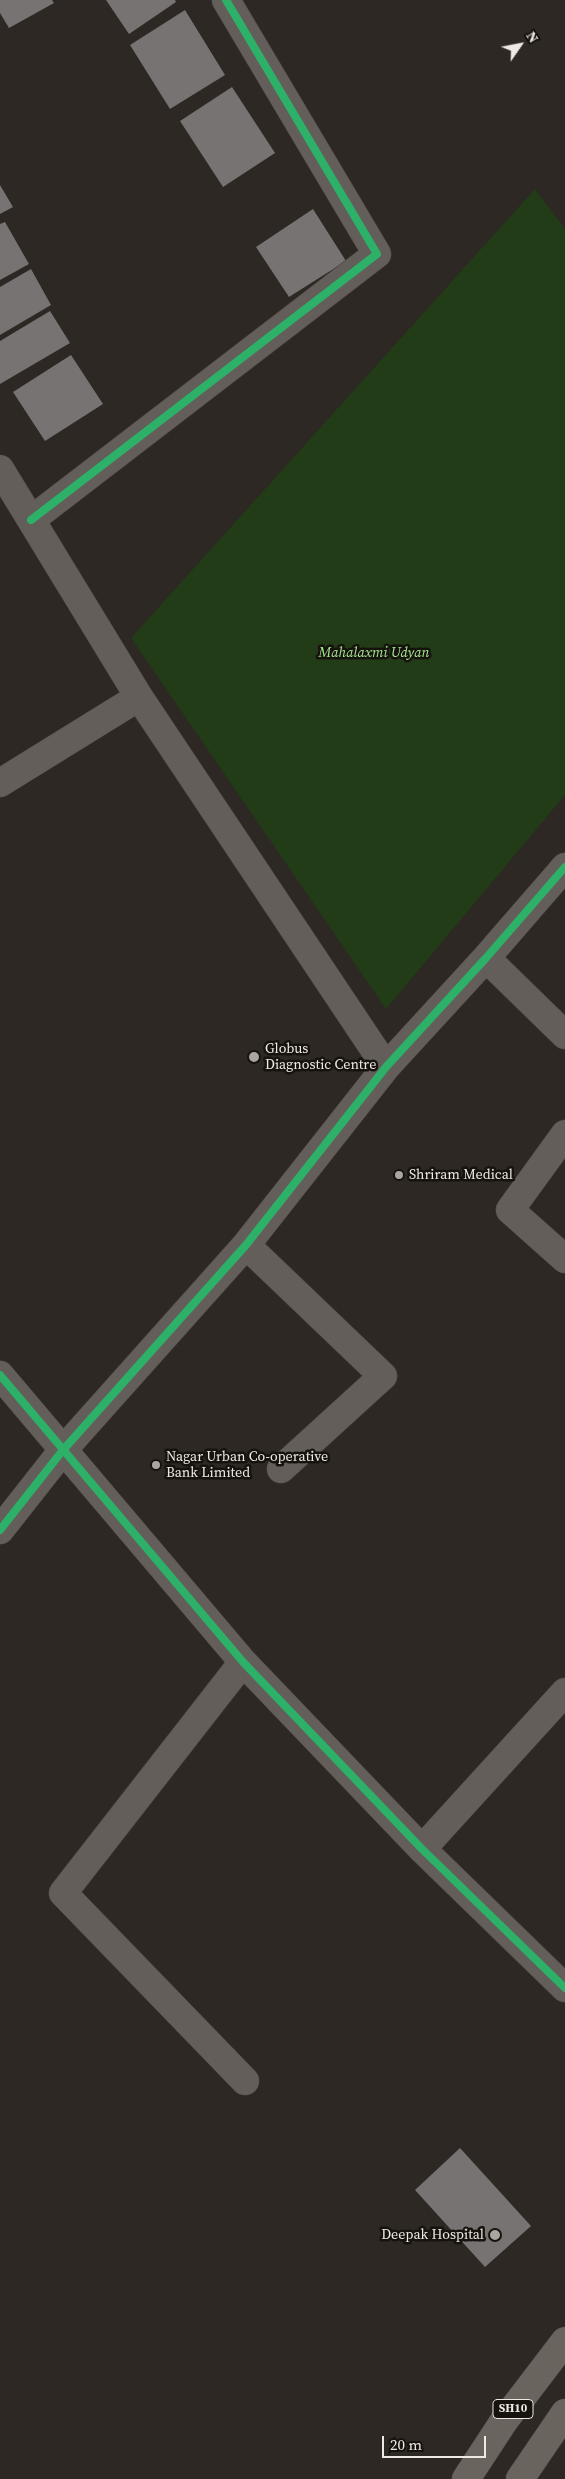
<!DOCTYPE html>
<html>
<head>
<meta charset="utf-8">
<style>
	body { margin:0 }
	#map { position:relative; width:565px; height:2479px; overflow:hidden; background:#2d2823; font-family:"Source Serif 4",serif }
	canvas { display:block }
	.north { position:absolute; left:495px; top:20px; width:50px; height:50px; -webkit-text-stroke:4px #16120e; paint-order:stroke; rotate:57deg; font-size:14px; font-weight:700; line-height:20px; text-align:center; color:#efe8e3 }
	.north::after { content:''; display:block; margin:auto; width:18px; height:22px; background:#efe8e3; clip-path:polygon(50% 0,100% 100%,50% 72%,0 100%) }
	.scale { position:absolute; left:382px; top:2436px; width:104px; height:22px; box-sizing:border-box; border:2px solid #efe8e3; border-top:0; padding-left:6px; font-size:15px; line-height:18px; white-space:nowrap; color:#efe8e3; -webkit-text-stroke:4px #16120e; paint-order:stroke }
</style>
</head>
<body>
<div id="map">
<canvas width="565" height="2479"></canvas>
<div class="north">N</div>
<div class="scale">20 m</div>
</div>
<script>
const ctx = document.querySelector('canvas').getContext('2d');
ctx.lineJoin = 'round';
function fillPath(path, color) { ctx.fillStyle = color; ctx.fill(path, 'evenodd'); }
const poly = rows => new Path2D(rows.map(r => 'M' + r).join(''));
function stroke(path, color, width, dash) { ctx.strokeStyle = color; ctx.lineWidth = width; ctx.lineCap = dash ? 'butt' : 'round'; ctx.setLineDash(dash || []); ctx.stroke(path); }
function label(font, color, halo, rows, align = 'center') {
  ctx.font = font + ' "Source Serif 4",serif'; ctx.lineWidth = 5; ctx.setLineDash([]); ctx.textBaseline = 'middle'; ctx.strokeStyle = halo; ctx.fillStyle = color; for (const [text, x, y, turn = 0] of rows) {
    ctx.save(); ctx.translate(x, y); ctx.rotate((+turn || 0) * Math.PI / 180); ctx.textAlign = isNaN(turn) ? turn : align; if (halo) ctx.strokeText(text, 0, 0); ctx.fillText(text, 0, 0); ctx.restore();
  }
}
const green = poly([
	[535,189,565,229,565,795,386,1009,131,638]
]);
const building = poly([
	[0,0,52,0,54,3,9,28,0,13],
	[106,0,175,0,176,2,129,34],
	[185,10,225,75,170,109,130,45],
	[232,87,275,153,223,187,180,121],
	[0,185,13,207,0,214],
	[313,209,346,261,289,297,256,247],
	[5,222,29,264,0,280,0,224],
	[31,269,51,305,0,335,0,287],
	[50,311,70,343,0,384,0,341],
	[71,355,103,404,45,441,13,392],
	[460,2148,531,2226,485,2267,415,2190]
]);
const minor = poly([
	[0,469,139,697,386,1067],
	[31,520,377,254,226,0],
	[0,783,139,697],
	[486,958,565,1035],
	[565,1134,510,1210,565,1259],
	[246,1245,383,1376,281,1469],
	[0,1375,243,1662,422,1849,565,1988],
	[0,1530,63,1450,246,1245,386,1067,486,958,565,867],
	[243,1662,63,1893,245,2081],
	[422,1849,565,1692]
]);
const major = poly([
	[466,2479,504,2421,565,2341],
	[520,2479,565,2413]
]);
const cycleway = poly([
	[31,520,377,254,226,0],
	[0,1375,243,1662,422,1849,565,1988],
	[0,1530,63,1450,246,1245,386,1067,486,958,565,867]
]);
const markers = [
	[254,1057,6,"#aba5a0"],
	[399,1175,5,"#aba5a0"],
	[156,1465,5,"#aba5a0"],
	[495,2235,6,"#aba5a0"]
];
const shields = [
	[513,2409,40]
];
const shieldNames = [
	["SH10",513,2409]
];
const parkNames = [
	["Mahalaxmi Udyan",374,653]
];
const poiNames = [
	["Globus",265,1049],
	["Diagnostic Centre",265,1065],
	["Shriram Medical",409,1175],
	["Nagar Urban Co-operative",166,1457],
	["Bank Limited",166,1473],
	["Deepak Hospital",484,2235,"right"]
];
fillPath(green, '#213c16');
fillPath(building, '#777373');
stroke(minor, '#494440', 29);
stroke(major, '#494440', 29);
stroke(minor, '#635e5a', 28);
stroke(major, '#6a645e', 28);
stroke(cycleway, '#2db169', 8);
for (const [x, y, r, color] of markers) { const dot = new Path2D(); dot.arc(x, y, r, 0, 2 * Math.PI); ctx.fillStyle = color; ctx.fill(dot); stroke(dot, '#16120e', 2); }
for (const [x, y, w] of shields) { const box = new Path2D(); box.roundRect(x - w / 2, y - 9.5, w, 19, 4); ctx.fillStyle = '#16120e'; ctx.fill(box); stroke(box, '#efe8e3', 1); }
label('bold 12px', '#efe8e3', null, shieldNames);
label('italic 14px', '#a4e78f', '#16120e', parkNames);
label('14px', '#efe8e3', '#16120e', poiNames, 'left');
</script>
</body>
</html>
